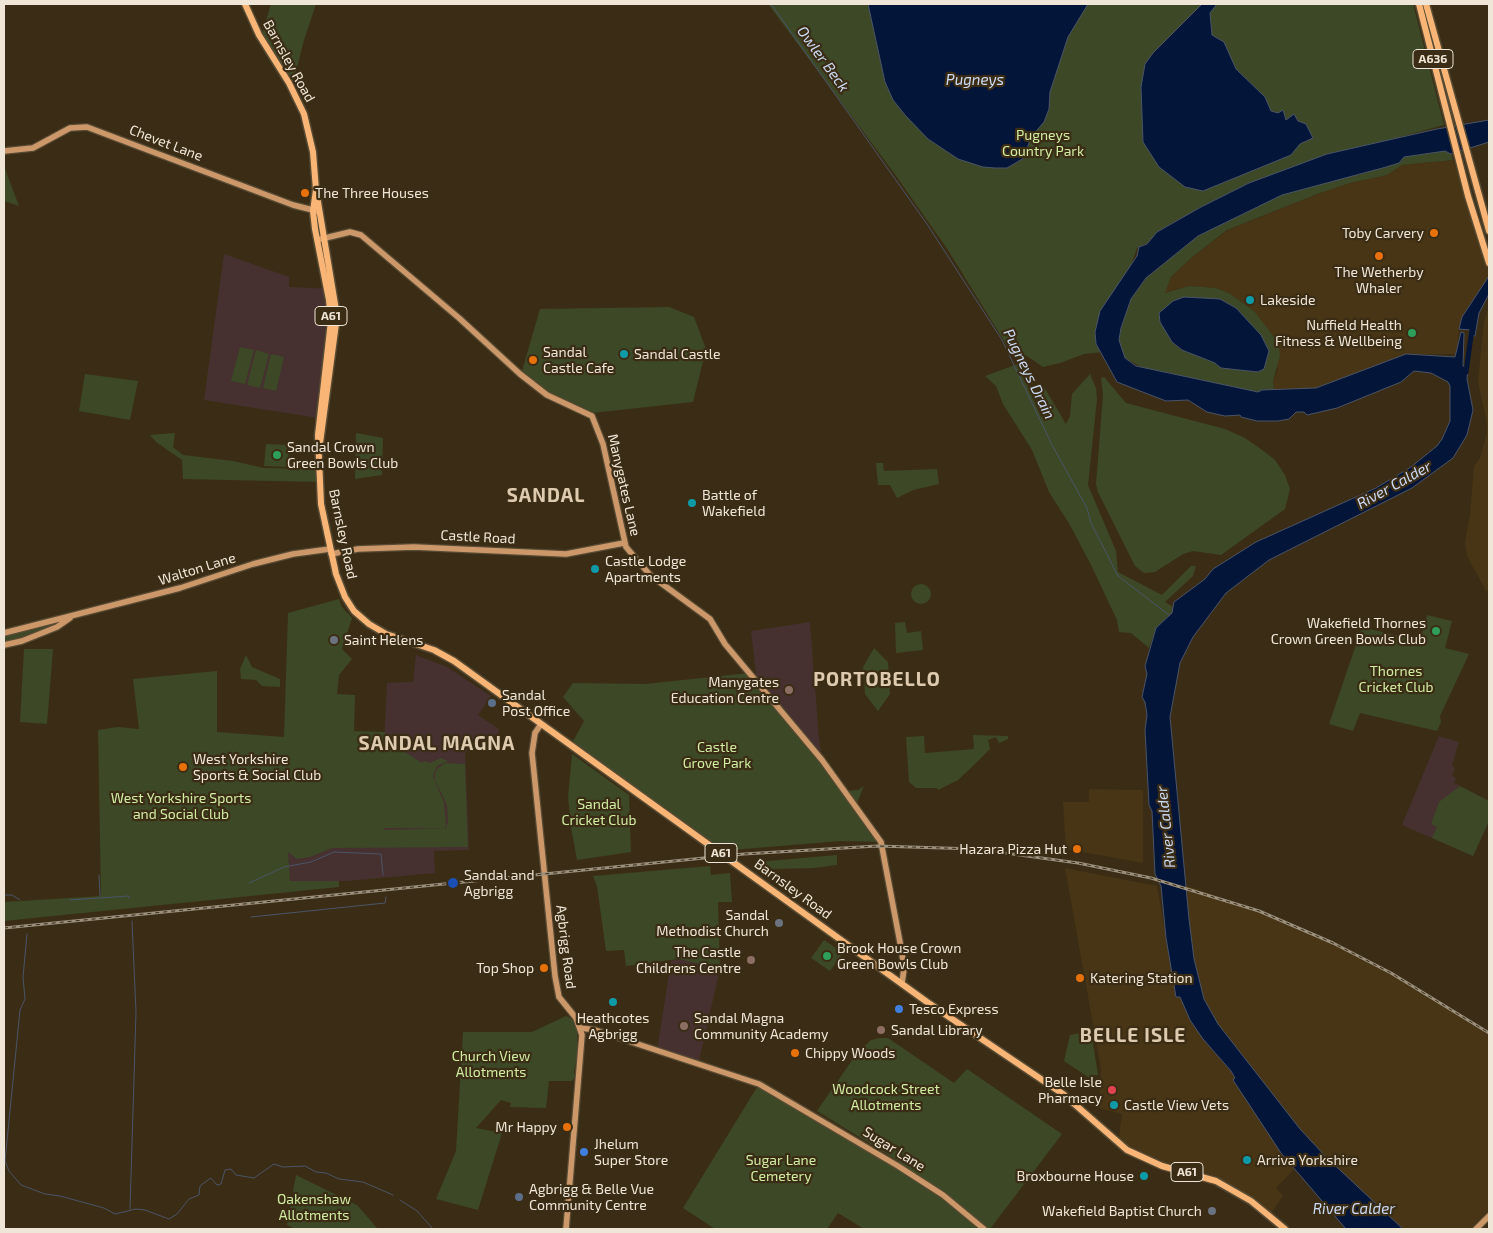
<!DOCTYPE html>
<html>
<head>
<meta charset="utf-8">
<style>
	body { margin:0 }
	#map { position:relative; width:1493px; height:1233px; overflow:hidden; background:#3b2d15; font-family:"Exo 2",sans-serif }
	canvas { display:block }
	.frame { position:absolute; inset:0; border:5px solid #efe6d7; pointer-events:none }
</style>
</head>
<body>
<div id="map">
<canvas width="1493" height="1233"></canvas>
<div class="frame"></div>
</div>
<script>
const ctx = document.querySelector('canvas').getContext('2d');
ctx.lineJoin = 'round';
function fillPath(path, color) { ctx.fillStyle = color; ctx.fill(path, 'evenodd'); }
const poly = rows => new Path2D(rows.map(r => 'M' + r).join(''));
function stroke(path, color, width, dash) { ctx.strokeStyle = color; ctx.lineWidth = width; ctx.lineCap = dash ? 'butt' : 'round'; ctx.setLineDash(dash || []); ctx.stroke(path); }
function label(font, color, halo, rows, align = 'center') {
  ctx.font = font + ' "Exo 2",sans-serif'; ctx.lineWidth = 4.5; ctx.setLineDash([]); ctx.textBaseline = 'middle'; ctx.strokeStyle = halo; ctx.fillStyle = color; for (const [text, x, y, turn = 0] of rows) {
    ctx.save(); ctx.translate(x, y); ctx.rotate((+turn || 0) * Math.PI / 180); ctx.textAlign = isNaN(turn) ? turn : align; if (halo) ctx.strokeText(text, 0, 0); ctx.fillText(text, 0, 0); ctx.restore();
  }
}
const built = poly([
	[1453,160,1489,256,1489,280,1459,324,1457,354,1406,354,1316,388,1274,389,1273,381,1278,369,1254,311,1229,293,1216,288,1189,286,1164,293,1171,277,1191,258,1228,230,1320,193,1350,183,1387,175,1402,165],
	[1489,307,1489,590,1486,591,1467,556,1465,542,1470,514,1474,466,1480,458,1487,433,1487,423,1478,382,1484,321],
	[1089,789,1143,790,1143,863,1066,849,1063,802,1089,802],
	[1065,868,1157,886,1176,997,1180,997,1190,1020,1211,1049,1231,1071,1235,1078,1233,1080,1294,1169,1276,1188,1283,1196,1270,1215,1216,1181,1162,1166,1118,1144,1122,1114,1099,1108,1101,1069],
	[1173,881,1259,911,1333,943,1391,973,1489,1033,1489,1210,1470,1229,1395,1229,1327,1182,1196,1009]
]);
const education = poly([
	[224,254,289,277,289,287,334,289,336,305,325,419,204,400],
	[810,622,819,739,822,760,757,682,751,631],
	[416,655,447,667,491,696,478,715,499,729,497,740,476,739,465,753,469,850,434,851,435,873,347,881,290,881,287,849,384,744,387,683,413,682],
	[1439,736,1459,742,1452,765,1455,768,1452,776,1456,778,1454,783,1489,801,1489,821,1473,856,1402,825],
	[679,959,720,969,698,1065,657,1051,671,961]
]);
const green = poly([
	[271,4,316,4,304,40,293,83,262,34],
	[768,4,1413,4,1444,125,1297,165,1137,248,1117,306,1111,351,1084,354,1060,363,1043,367,1027,356,1009,349,948,250,894,173],
	[1445,151,1451,154,1453,160,1402,165,1387,175,1350,183,1320,193,1227,230,1191,258,1171,277,1165,293,1189,286,1216,288,1229,293,1254,311,1274,337,1279,348,1280,356,1273,381,1274,389,1258,392,1242,389,1145,369,1125,358,1119,340,1121,328,1131,299,1146,278,1198,236,1281,195,1386,167,1399,163,1404,157],
	[1236,308,1261,335,1269,351,1266,358,1221,368,1215,363,1182,350,1172,342,1160,322],
	[4,166,19,206,4,201],
	[669,307,694,317,706,349,693,402,592,413,551,395,522,371,540,309],
	[240,347,254,350,245,384,231,381],
	[256,350,269,354,260,388,247,385],
	[271,354,284,357,276,391,263,388],
	[1018,364,1041,417,1048,414,1040,389,1044,387,1066,424,1070,416,1072,394,1090,374,1096,388,1097,399,1088,485,1116,551,1118,572,1162,595,1191,566,1196,566,1193,576,1165,602,1173,607,1172,613,1156,628,1149,648,1131,633,1119,632,1117,620,1091,565,1070,525,1049,492,1032,450,1003,404,996,386,985,376],
	[85,374,138,381,130,420,79,411],
	[1104,377,1126,403,1225,429,1245,438,1265,452,1275,460,1285,475,1290,489,1285,509,1221,555,1193,551,1183,554,1155,572,1144,573,1135,566,1098,492,1096,484,1103,395,1101,378],
	[175,433,173,447,183,455,233,461,264,468,320,469,319,482,183,479,182,460,156,442,150,435],
	[356,433,383,438,382,475,355,479],
	[266,444,289,445,288,467,264,466],
	[876,463,883,463,884,471,937,469,939,484,913,490,897,498,890,485,878,485],
	'911 594a10 10 0 1 1 20 0a10 10 0 1 1-20 0Z',
	[339,599,342,607,352,618,342,649,352,659,339,675,337,694,355,695,354,731,385,732,385,739,422,763,424,761,430,763,441,758,448,761,437,766,433,776,444,803,446,826,444,828,384,828,384,830,446,828,448,822,447,805,435,780,435,774,437,769,445,763,465,764,468,847,332,848,310,857,297,859,288,852,290,881,339,881,339,887,4,921,4,902,101,896,98,730,118,727,139,729,133,679,217,671,217,732,284,737,288,613],
	[1427,615,1452,621,1445,648,1469,654,1440,716,1441,722,1437,731,1360,713,1353,731,1329,724,1362,627,1420,641],
	[71,617,57,627,4,645,4,633],
	[905,622,907,633,921,631,923,650,896,653,895,623],
	[874,648,888,662,890,694,878,711,865,694,863,667],
	[24,649,53,649,47,724,20,722],
	[246,655,252,667,280,679,280,687,262,686,256,680,241,679,240,669],
	[749,673,846,791,858,790,864,786,856,805,881,842,841,841,719,851,571,745,584,721,563,697,573,683,645,684],
	[973,735,1008,736,1008,739,999,743,996,737,988,740,990,749,976,763,958,780,938,790,937,788,916,788,909,782,906,737,924,736,925,753,974,749],
	[572,754,629,795,631,852,577,860,571,827,568,797],
	[1460,786,1489,801,1489,821,1473,856,1432,838,1437,827,1431,824,1439,802],
	[837,855,837,865,814,868,773,869,769,879,757,870,757,862],
	[710,866,711,875,730,873,732,902,718,902,720,969,679,959,626,966,624,950,606,951,597,886,593,876],
	[824,940,843,953,830,971,811,958],
	[566,1016,574,1020,577,1030,577,1055,574,1071,575,1077,572,1081,549,1081,546,1108,510,1107,511,1103,501,1100,476,1128,502,1133,478,1210,436,1199,456,1151,463,1032,532,1032],
	[1091,1031,1098,1075,1093,1075,1091,1079,1064,1061,1070,1035],
	[879,1038,888,1038,954,1083,967,1069,1062,1134,990,1229,864,1229,838,1213,827,1229,715,1229,683,1208,759,1084,898,1166,900,1162,817,1111,857,1053,871,1040],
	[296,1175,357,1205,378,1229,296,1229,287,1225]
]);
const water = poly([
	[868,4,1088,4,1068,37,1050,92,1049,109,1044,122,1031,137,1024,158,1007,168,995,168,983,167,958,159,928,139,905,115,893,100,885,82,868,4],
	[1202,4,1217,4,1210,13,1212,35,1224,42,1236,69,1265,97,1271,111,1278,113,1283,110,1286,120,1294,114,1298,121,1306,124,1313,138,1300,144,1291,155,1203,191,1185,187,1159,167,1143,142,1141,87,1145,64,1153,53,1202,4],
	[1489,120,1489,142,1451,154,1445,151,1404,157,1399,163,1386,167,1282,195,1198,236,1146,278,1131,299,1121,328,1119,340,1125,358,1136,366,1258,392,1262,390,1316,388,1406,354,1455,357,1461,332,1464,333,1463,366,1468,368,1467,379,1473,410,1467,435,1453,458,1412,488,1269,560,1226,593,1193,637,1180,663,1170,717,1189,919,1194,959,1204,999,1218,1024,1300,1129,1326,1157,1403,1229,1346,1229,1281,1153,1233,1080,1235,1078,1231,1071,1203,1039,1190,1020,1180,997,1176,997,1166,938,1161,886,1155,874,1152,811,1149,805,1145,730,1147,715,1145,702,1142,697,1147,674,1145,666,1156,628,1172,613,1174,602,1205,579,1213,569,1256,542,1376,488,1411,467,1437,446,1442,439,1450,421,1450,386,1448,382,1431,373,1414,371,1401,382,1337,408,1307,415,1304,412,1296,412,1289,419,1278,421,1257,421,1241,417,1240,415,1225,416,1207,412,1188,400,1166,401,1117,382,1096,344,1095,332,1100,311,1137,256,1139,247,1147,244,1157,232,1201,207,1249,183,1327,154,1437,129,1489,120],
	[1489,276,1489,294,1479,313,1475,336,1469,335,1470,330,1459,329,1462,317,1489,276],
	[1184,297,1220,299,1236,308,1261,335,1269,351,1264,369,1258,372,1221,368,1215,363,1182,350,1172,342,1160,322,1159,313,1173,301,1184,297]
]);
const stream = poly([
	[771,4,927,224,1002,340,1052,445,1087,508,1091,523,1118,576,1169,615],
	[99,875,100,896],
	[249,883,284,867,311,862,334,852,381,854,383,875],
	[4,895,12,895,20,900],
	[70,900,129,896,129,898],
	[251,917,385,903,386,897],
	[27,934,23,977,25,999,20,1010,5,1161,9,1171,21,1185,45,1194,60,1196,104,1208,115,1214,136,1209,145,1210,169,1219,177,1214,189,1199,199,1195,200,1186,204,1183,211,1178,217,1185,221,1184,225,1170,231,1169,236,1175,254,1178,274,1164,283,1167,305,1166,316,1172,326,1173,339,1179,363,1182,393,1195],
	[400,1200,417,1211,433,1229],
	[130,1209,136,1012,132,921]
]);
const canal = poly([
	[1466,372,1472,329]
]);
const secondary = poly([
	[4,151,33,148,70,128,87,127,293,205,317,211],
	[321,239,350,232,361,235,459,318,520,374,547,395,592,416,603,444,626,547,650,575,710,619,725,644,822,760,881,842,902,953,904,969,902,983],
	[331,554,358,549,414,547,566,554,624,543],
	[4,633,180,588,253,564,293,554,330,549],
	[4,645,22,641,57,627,70,618],
	[541,724,535,733,532,753,555,976,559,997,576,1018,582,1035,566,1229],
	[581,1028,595,1030,759,1084,898,1166,943,1195,984,1229],
	[1476,1229,1489,1216]
]);
const primary = poly([
	[245,4,259,35,289,83,304,114,313,152,316,190,337,316,320,443],
	[1419,4,1468,196,1489,263],
	[1426,4,1489,231],
	[316,190,313,211,315,229,329,300,331,321,318,435,321,504,336,574,345,597,354,611,369,624,386,634,434,650,454,661,927,1002,1063,1094,1127,1150,1162,1166,1216,1181,1251,1201,1285,1229]
]);
const rail = poly([
	[4,928,744,854,877,846,976,849,1078,863,1151,878,1259,911,1333,943,1391,973,1489,1033]
]);
const markers = [
	[305,193,5,"#e8710a"],
	[1434,233,5,"#e8710a"],
	[1379,256,5,"#e8710a"],
	[1250,300,5,"#0f9aa8"],
	[1412,333,5,"#2e9e5b"],
	[624,354,5,"#0f9aa8"],
	[533,360,5,"#e8710a"],
	[277,455,5,"#2e9e5b"],
	[692,503,5,"#0f9aa8"],
	[595,569,5,"#0f9aa8"],
	[1436,631,5,"#2e9e5b"],
	[334,640,5,"#6b7280"],
	[789,690,5,"#8d6e63"],
	[492,703,5,"#5c6f8a"],
	[183,767,5,"#e8710a"],
	[1077,849,5,"#e8710a"],
	[453,883,6,"#1a4fb4"],
	[779,923,5,"#6b7280"],
	[827,956,5,"#2e9e5b"],
	[751,960,5,"#8d6e63"],
	[544,968,5,"#e8710a"],
	[1080,978,5,"#e8710a"],
	[613,1002,5,"#0f9aa8"],
	[899,1009,5,"#3f7fe0"],
	[684,1026,5,"#8d6e63"],
	[881,1030,5,"#8d6e63"],
	[795,1053,5,"#e8710a"],
	[1112,1090,5,"#e0444e"],
	[1114,1105,5,"#0f9aa8"],
	[567,1127,5,"#e8710a"],
	[584,1152,5,"#3f7fe0"],
	[1247,1160,5,"#0f9aa8"],
	[1144,1176,5,"#0f9aa8"],
	[519,1197,5,"#5c6f8a"],
	[1212,1211,5,"#6b7280"]
];
const shields = [
	[1433,59,40],
	[331,316,32],
	[721,853,32],
	[1187,1172,32]
];
const shieldNames = [
	["A636",1433,59],
	["A61",331,316],
	["A61",721,853],
	["A61",1187,1172]
];
const streetNames = [
	["Barnsley Road",289,61,61],
	["Chevet Lane",166,143,21],
	["Manygates Lane",624,485,77],
	["Barnsley Road",343,534,78],
	["Castle Road",478,537,3],
	["Walton Lane",197,569,-17],
	["Barnsley Road",793,889,36],
	["Agbrigg Road",566,947,83],
	["Sugar Lane",894,1149,32]
];
const parkNames = [
	["Pugneys",1043,135],
	["Country Park",1043,151],
	["Thornes",1396,671],
	["Cricket Club",1396,687],
	["Castle",717,747],
	["Grove Park",717,763],
	["West Yorkshire Sports",181,798],
	["and Social Club",181,814],
	["Sandal",599,804],
	["Cricket Club",599,820],
	["Church View",491,1056],
	["Allotments",491,1072],
	["Woodcock Street",886,1089],
	["Allotments",886,1105],
	["Sugar Lane",781,1160],
	["Cemetery",781,1176],
	["Oakenshaw",314,1199],
	["Allotments",314,1215]
];
const poiNames = [
	["The Three Houses",315,193],
	["Toby Carvery",1424,233,"right"],
	["The Wetherby",1379,272,"center"],
	["Whaler",1379,288,"center"],
	["Lakeside",1260,300],
	["Nuffield Health",1402,325,"right"],
	["Fitness & Wellbeing",1402,341,"right"],
	["Sandal",543,352],
	["Castle Cafe",543,368],
	["Sandal Castle",634,354],
	["Sandal Crown",287,447],
	["Green Bowls Club",287,463],
	["Battle of",702,495],
	["Wakefield",702,511],
	["Castle Lodge",605,561],
	["Apartments",605,577],
	["Wakefield Thornes",1426,623,"right"],
	["Crown Green Bowls Club",1426,639,"right"],
	["Saint Helens",344,640],
	["Manygates",779,682,"right"],
	["Education Centre",779,698,"right"],
	["Sandal",502,695],
	["Post Office",502,711],
	["West Yorkshire",193,759],
	["Sports & Social Club",193,775],
	["Hazara Pizza Hut",1067,849,"right"],
	["Sandal and",464,875],
	["Agbrigg",464,891],
	["Sandal",769,915,"right"],
	["Methodist Church",769,931,"right"],
	["Brook House Crown",837,948],
	["Green Bowls Club",837,964],
	["The Castle",741,952,"right"],
	["Childrens Centre",741,968,"right"],
	["Top Shop",534,968,"right"],
	["Katering Station",1090,978],
	["Tesco Express",909,1009],
	["Heathcotes",613,1018,"center"],
	["Agbrigg",613,1034,"center"],
	["Sandal Magna",694,1018],
	["Community Academy",694,1034],
	["Sandal Library",891,1030],
	["Chippy Woods",805,1053],
	["Belle Isle",1102,1082,"right"],
	["Pharmacy",1102,1098,"right"],
	["Castle View Vets",1124,1105],
	["Mr Happy",557,1127,"right"],
	["Jhelum",594,1144],
	["Super Store",594,1160],
	["Arriva Yorkshire",1257,1160],
	["Broxbourne House",1134,1176,"right"],
	["Agbrigg & Belle Vue",529,1189],
	["Community Centre",529,1205],
	["Wakefield Baptist Church",1202,1211,"right"]
];
const waterNames = [
	["Owler Beck",823,59,54],
	["Pugneys",975,80],
	["Pugneys Drain",1029,374,64],
	["River Calder",1394,485,-29],
	["River Calder",1166,827,-96],
	["River Calder",1354,1209]
];
const districtNames = [
	["SANDAL",546,496],
	["PORTOBELLO",877,680],
	["SANDAL MAGNA",437,744],
	["BELLE ISLE",1133,1036]
];
fillPath(built, '#473515');
fillPath(education, '#463130');
fillPath(green, '#3c4826');
fillPath(water, '#031538');
stroke(water, '#4a5468', 1);
stroke(stream, '#4a5468', 1);
stroke(canal, '#031538', 5);
stroke(secondary, '#584b34', 8);
stroke(primary, '#584b34', 9);
stroke(secondary, '#cd9869', 5.5);
stroke(primary, '#f9b576', 6);
stroke(rail, '#9b907d', 3);
stroke(rail, '#3b2d15', 1, [4]);
for (const [x, y, r, color] of markers) { const dot = new Path2D(); dot.arc(x, y, r, 0, 2 * Math.PI); ctx.fillStyle = color; ctx.fill(dot); stroke(dot, '#3b2d15', 2); }
for (const [x, y, w] of shields) { const box = new Path2D(); box.roundRect(x - w / 2, y - 9.5, w, 19, 4); ctx.fillStyle = '#3b2d15'; ctx.fill(box); stroke(box, '#efe6d7', 1); }
label('bold 12px', '#efe6d7', null, shieldNames);
label('14px', '#efe6d7', '#3b2d15', streetNames);
label('14px', '#d1eda2', '#3b2d15', parkNames);
label('14px', '#efe6d7', '#3b2d15', poiNames, 'left');
label('italic 15px', '#cbdbf5', '#3b2d15', waterNames);
ctx.letterSpacing = '1px';
label('bold 19px', '#decbaf', '#3b2d15', districtNames);
ctx.letterSpacing = '0px';
</script>
</body>
</html>
